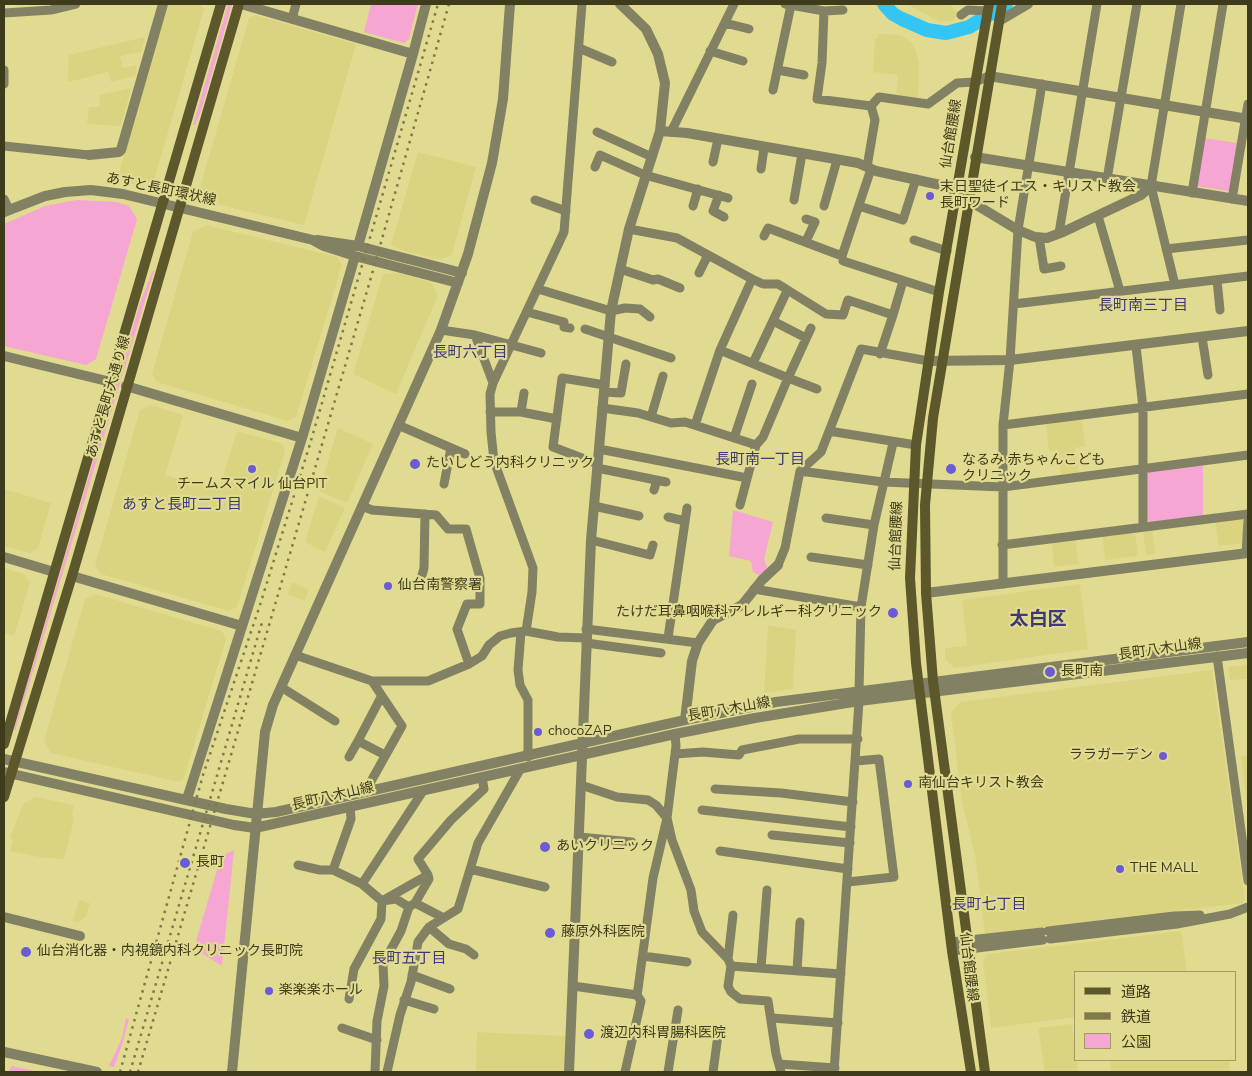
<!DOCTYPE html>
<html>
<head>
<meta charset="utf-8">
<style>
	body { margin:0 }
	#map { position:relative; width:1252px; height:1076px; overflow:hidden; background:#e0db90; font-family:"Nunito Sans","Noto Sans JP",sans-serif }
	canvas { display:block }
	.frame { position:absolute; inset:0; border:5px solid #3e3b1c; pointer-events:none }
	.legend { position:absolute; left:1074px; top:971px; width:162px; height:90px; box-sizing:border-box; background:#e0db90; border:1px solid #9f9b62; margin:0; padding:6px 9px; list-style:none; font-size:15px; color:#3e3b1c }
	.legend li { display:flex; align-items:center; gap:10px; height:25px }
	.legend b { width:25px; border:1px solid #9f9b62 }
</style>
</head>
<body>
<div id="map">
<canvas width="1252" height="1076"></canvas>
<div class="frame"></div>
<ul class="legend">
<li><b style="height:6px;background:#5c582b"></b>道路</li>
<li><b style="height:6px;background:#7e7a49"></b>鉄道</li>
<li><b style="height:14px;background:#f5a6d3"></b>公園</li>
</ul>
</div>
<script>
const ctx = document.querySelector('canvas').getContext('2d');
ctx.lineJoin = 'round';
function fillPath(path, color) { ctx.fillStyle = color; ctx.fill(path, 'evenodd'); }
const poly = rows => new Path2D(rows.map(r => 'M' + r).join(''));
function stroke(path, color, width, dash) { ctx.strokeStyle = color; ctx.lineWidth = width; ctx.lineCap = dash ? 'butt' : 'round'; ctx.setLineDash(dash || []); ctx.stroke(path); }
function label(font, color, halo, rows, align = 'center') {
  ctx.font = font + ' "Nunito Sans","Noto Sans JP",sans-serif'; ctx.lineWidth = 4.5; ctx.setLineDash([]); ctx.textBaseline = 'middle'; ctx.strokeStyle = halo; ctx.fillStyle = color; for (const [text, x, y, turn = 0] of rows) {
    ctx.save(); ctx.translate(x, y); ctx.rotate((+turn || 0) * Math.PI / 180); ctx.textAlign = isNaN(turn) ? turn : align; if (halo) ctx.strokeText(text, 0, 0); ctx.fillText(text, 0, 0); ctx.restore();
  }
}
const built = poly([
	[165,4,200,4,204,9,154,180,141,186,117,180],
	[907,4,949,4,956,10,958,15,952,21,940,22],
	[255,15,356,44,304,225,207,202,199,191,249,18],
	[878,34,901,35,913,44,919,62,918,98,896,96,898,75,873,72,875,38,878,38],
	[145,37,141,52,120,56,123,68,137,65,135,76,111,82,108,72,68,82,69,55],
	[131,88,121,126,87,124,89,107,99,107,100,95],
	[418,152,476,167,452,254,440,260,404,251,391,245],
	[206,225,337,257,342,265,296,417,288,421,157,382,152,374,193,232],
	[399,273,431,282,438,295,396,394,353,374,383,274],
	[151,405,183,415,165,475,219,490,237,431,283,444,285,451,237,607,229,611,101,574,95,565,140,410],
	[1082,418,1085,446,1075,448,1079,473,1061,475,1058,450,1049,451,1046,423],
	[338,428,373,444,347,503,319,491],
	[4,489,51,503,38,548,30,553,4,546],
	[319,496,345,508,325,552,305,542],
	[1242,518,1245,521,1242,543,1219,546,1215,521],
	[1152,529,1155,554,1146,555,1143,530],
	[1135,531,1138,556,1105,560,1102,536],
	[1075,539,1079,564,1054,567,1052,543],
	[4,568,24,574,30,583,14,636,4,633],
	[292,582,309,590,304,601,288,594],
	[1080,584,1088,649,955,668,945,660,945,648,967,646,962,600],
	[95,594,222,631,226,639,184,778,179,782,51,753,44,741,85,599],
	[768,625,796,630,793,689,764,693],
	[1248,665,1248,679,1230,680,1228,667],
	[1212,670,1245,899,1243,903,985,934,975,855,962,802,951,713,960,702],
	[1248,755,1248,814,1241,756],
	[35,797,74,805,72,815,74,820,64,859,39,857,10,851,13,840,10,838,23,804],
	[79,900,90,903,86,917,78,922,73,921],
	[1181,931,1187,972,1076,972,1076,1017,991,1028,983,961,988,954],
	[1072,1024,1078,1072,1045,1072,1038,1028],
	[477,1032,567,1036,566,1072,476,1072],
	[1110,1060,1229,1060,1230,1072,1111,1072]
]);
const green = poly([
	[228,4,232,4,201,111,195,125,193,125],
	[371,4,418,4,409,39,404,43,364,32],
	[1203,138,1237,143,1229,191,1196,186],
	[77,200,116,202,129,206,137,219,96,359,86,365,4,346,4,224,45,206],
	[153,270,154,271,15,731,14,729,140,303],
	[1203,464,1203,516,1150,522,1147,520,1146,475,1148,472],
	[733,510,773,522,764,559,768,570,759,575,753,572,751,561,729,556],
	[234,850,222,966,203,954,195,945,221,856],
	[126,1018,129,1019,122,1045,114,1067,109,1066,122,1038],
	[12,1066,40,1072,8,1072]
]);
const river = poly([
	[884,4,893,14,902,19,927,30,946,33,969,27,1006,4]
]);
const minor = poly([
	[785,4,824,11,843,10],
	[824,11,822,63,817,99,871,106],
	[4,13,51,10,76,4],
	[961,15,968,10,987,11],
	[292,19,296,4],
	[725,23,749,29],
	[579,48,612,62],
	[710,51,743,61],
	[4,70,4,84],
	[778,70,804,75],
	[773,90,791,5],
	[597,132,652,157],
	[671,132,734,4],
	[4,146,89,155],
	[713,162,718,139],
	[595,167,600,155,645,175,728,198],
	[867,167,875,120,871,106,879,97,928,104,957,83,975,82,989,76],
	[761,169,764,148],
	[871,169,842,256,843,261,939,292],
	[1107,179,1137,4],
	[1192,193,1223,4],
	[719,195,713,211,724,217],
	[4,199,9,209],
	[1232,199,1248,104],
	[535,200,566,211],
	[794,200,802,154],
	[693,206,698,189],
	[824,206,837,160],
	[859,206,903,220,916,179],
	[1098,216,1120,291],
	[806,219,815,222,806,241],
	[629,229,677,238,752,279,763,284,778,284,826,314,843,315,848,300,893,315,880,354],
	[1059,233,1097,4],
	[764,236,768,228,842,256],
	[1039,237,1044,269,1061,266],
	[914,240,947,251],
	[1166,249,1248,240],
	[620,269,653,280,658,279,680,288],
	[699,273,708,255],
	[1217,280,1220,310],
	[1175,285,1151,186,1181,4],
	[538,289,611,311,625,308,640,309,650,317],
	[1014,304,1248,276],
	[527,312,564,322,564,327,570,328],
	[893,315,903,281],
	[773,321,806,338],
	[811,328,788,378,817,389],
	[585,329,671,358],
	[441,330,475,335,541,353],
	[475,335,493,383],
	[1202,337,1208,375],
	[1136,346,1143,408,1143,527],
	[720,350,788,378,763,437,756,445,740,505],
	[753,363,787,291],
	[604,392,621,393,626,364],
	[602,408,638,413,671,423,685,422,756,445],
	[490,412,521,412,557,419],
	[521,412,524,393],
	[651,417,663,376],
	[398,425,465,454],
	[695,425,720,350,752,279],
	[1003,425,1248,394],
	[829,431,916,445],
	[734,438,752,384],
	[599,449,747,478],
	[598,464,553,447,562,378,605,385],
	[597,468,666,482],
	[800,471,883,482,1003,487,1248,455],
	[444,484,451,448],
	[654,490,657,480],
	[362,506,372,510,436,515,448,529,466,529,480,578,480,604,467,604,457,629,469,664],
	[594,506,639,516],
	[668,517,685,521],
	[826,518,874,525],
	[591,540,650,555,653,545],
	[1002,545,1248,514],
	[1246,553,1248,521],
	[811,557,868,565],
	[778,565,785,548,800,471,821,452,861,349,929,361],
	[421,579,424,568,425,514],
	[1003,584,1003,425,1010,360,1018,230,1042,84],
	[754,589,861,607],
	[586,629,698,643],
	[526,631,532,592,533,568,494,461,491,432,490,394,493,383,564,232,582,4],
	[521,632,518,670,520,685,528,700,528,757],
	[668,638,687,508],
	[586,643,661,653],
	[295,655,372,681,428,681,469,664,482,656,489,645,500,636,511,633,526,631,558,637,586,638],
	[1217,656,1248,881],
	[281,687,335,721],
	[859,692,861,607,874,525,893,443],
	[381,697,358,741,385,755],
	[675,734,676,746,667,818,672,840,691,890,694,911,702,932,728,959,731,966,841,974],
	[675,754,703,752,739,755,742,750,799,739,858,739],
	[349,757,358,741],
	[581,785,617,797,648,800,656,805,667,818,653,878,638,989,637,995,641,1001,625,1072],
	[715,789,781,793,853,802],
	[365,792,402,726,372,681],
	[702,810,851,827],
	[772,835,850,843],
	[579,837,632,842],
	[720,851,848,869],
	[298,865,320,870,333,870,362,884,382,901,396,899,409,907],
	[470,869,545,887],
	[333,870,351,819,350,806],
	[848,882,894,877,879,759,856,761],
	[362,884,423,791],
	[415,903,442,917],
	[429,927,449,944,466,949,474,955],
	[1048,931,1174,916,1200,915],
	[1050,939,1177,924,1230,914,1248,907],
	[951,942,1042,932],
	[952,951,1043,940],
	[643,956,687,962],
	[728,959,733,915],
	[731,966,728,986,731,992,740,999,768,1001,776,1054,781,1072],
	[761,968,767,890],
	[797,971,800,922],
	[412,975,450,989],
	[573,986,637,995],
	[349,999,354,969,381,919,382,901,428,875,418,859,451,820,484,789,482,777],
	[404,1000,434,1009],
	[772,1018,838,1023],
	[342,1028,377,1040],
	[779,1064,835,1068],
	[375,1072,377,1021,384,986,383,964,401,931,409,907,415,903,429,879,428,875],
	[387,1072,400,1015,411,982,418,942,429,927,458,909,478,843,521,768],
	[668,1072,678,1010],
	[713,1072,718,1035],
	[834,1072,859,701]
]);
const tertiary = poly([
	[241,4,413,54],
	[999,21,1028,4],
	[989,76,1248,119],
	[660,131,687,133,858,163,876,171,945,186,1018,230,1035,237,1047,238,1063,232,1141,195,1151,186],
	[89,155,119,152,121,150,163,4],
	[975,157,1248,201],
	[4,212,45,196,65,192,91,190,123,194,313,240,324,246,355,256,458,283],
	[317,240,358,246,462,273],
	[358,246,413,54,426,4],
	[4,356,111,382],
	[929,361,1010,360,1248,331],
	[126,386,302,438],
	[4,557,54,572],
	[72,576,242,626],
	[926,593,1248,553],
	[685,720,692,661,698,643,713,620,742,605,762,580,778,565],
	[4,759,226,809,256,814,276,812,685,720,776,702,1248,642],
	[4,772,234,825,255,828,675,734,755,718,859,701,1248,653],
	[187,799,302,438,355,256],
	[4,917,80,936],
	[4,1052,97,1072],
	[232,1072,265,732,273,705,441,330,468,254,492,163,503,99,510,4],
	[569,1072,591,540,611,311,629,229,660,131,665,83,658,54,646,29,620,4]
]);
const secondary = poly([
	[4,744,221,4],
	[4,797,72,576,239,4],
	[971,1072,952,951,916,663,910,578,916,445,939,292,989,4],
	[985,1072,933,681,926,593,925,505,933,418,1002,4]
]);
const rail = poly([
	[120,1072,203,775,260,605,310,444,438,4],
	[130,1072,263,619],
	[138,1072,372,274,449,4]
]);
const markers = [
	[930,196,5,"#6b5cd6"],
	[415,464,6,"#6b5cd6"],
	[252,469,5,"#6b5cd6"],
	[951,469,6,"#6b5cd6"],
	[388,586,5,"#6b5cd6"],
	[893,613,6,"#6b5cd6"],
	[1050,672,6,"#6b5cd6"],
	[538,732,5,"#6b5cd6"],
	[1163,756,5,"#6b5cd6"],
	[908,784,5,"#6b5cd6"],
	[545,847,6,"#6b5cd6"],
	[185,863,6,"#6b5cd6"],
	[1120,869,5,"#6b5cd6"],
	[550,933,6,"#6b5cd6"],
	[26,952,6,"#6b5cd6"],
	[269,991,5,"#6b5cd6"],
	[589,1034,6,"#6b5cd6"]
];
const streetNames = [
	["仙台館腰線",952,134,-81],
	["あすと長町環状線",161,190,12],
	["あすと長町大通り線",109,397,-74],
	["仙台館腰線",897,536,-88],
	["長町八木山線",1160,650,-8],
	["長町八木山線",729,710,-10],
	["長町八木山線",333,797,-13],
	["仙台館腰線",968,967,83]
];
const poiNames = [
	["末日聖徒イエス・キリスト教会",940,188],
	["長町ワード",940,204],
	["なるみ 赤ちゃんこども",962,461],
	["クリニック",962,477],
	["たいしどう内科クリニック",426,464],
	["チームスマイル 仙台PIT",252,485,"center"],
	["仙台南警察署",398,586],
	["たけだ耳鼻咽喉科アレルギー科クリニック",882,613,"right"],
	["長町南",1061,672],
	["chocoZAP",548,732],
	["ララガーデン",1153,756,"right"],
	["南仙台キリスト教会",918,784],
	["あいクリニック",556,847],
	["長町",196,863],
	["THE MALL",1130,869],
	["藤原外科医院",561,933],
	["仙台消化器・内視鏡内科クリニック長町院",37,952],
	["楽楽楽ホール",279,991],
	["渡辺内科胃腸科医院",600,1034]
];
const neighbourhoodNames = [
	["長町南三丁目",1143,306],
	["長町六丁目",470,353],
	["長町南一丁目",760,460],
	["あすと長町二丁目",182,505],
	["長町七丁目",989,905],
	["長町五丁目",409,959]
];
const districtNames = [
	["太白区",1038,620]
];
fillPath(built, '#dad480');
fillPath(green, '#f5a6d3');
stroke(river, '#33c5f3', 14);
stroke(minor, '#838164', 9);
stroke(tertiary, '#838164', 10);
stroke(secondary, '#5c582b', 10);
stroke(rail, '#7e7a49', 2.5, [2.5, 5]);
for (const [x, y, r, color] of markers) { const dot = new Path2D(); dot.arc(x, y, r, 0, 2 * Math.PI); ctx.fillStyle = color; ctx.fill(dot); stroke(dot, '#e0db90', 2); }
label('14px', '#3e3b1c', '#e0db90', streetNames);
label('14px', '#3e3b1c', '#e0db90', poiNames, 'left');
label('15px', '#3e3976', '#e0db90', neighbourhoodNames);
label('bold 19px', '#3e3976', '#e0db90', districtNames);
</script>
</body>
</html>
